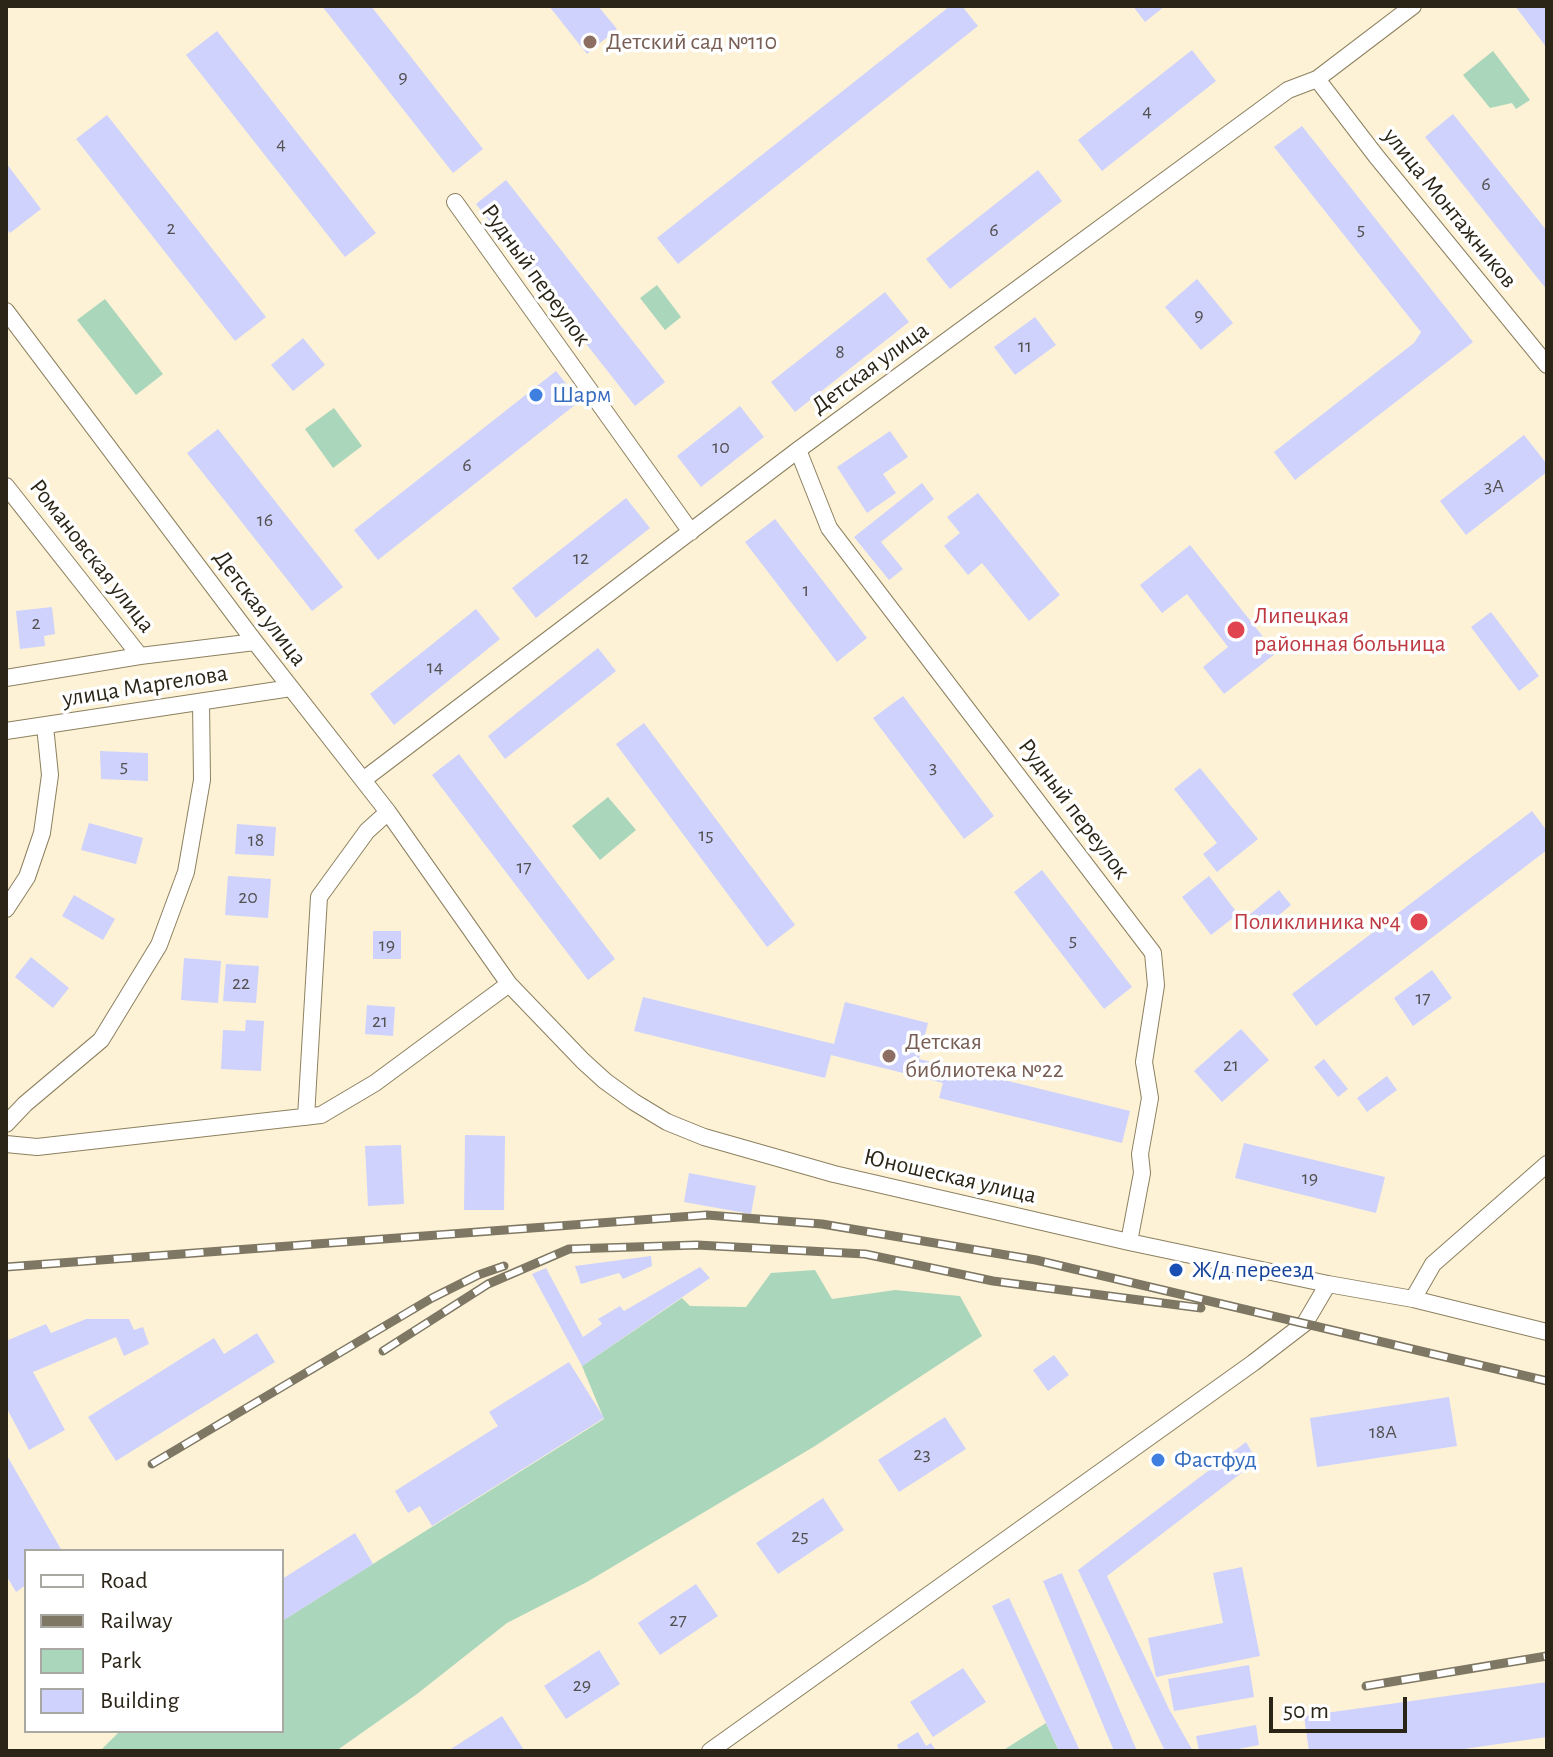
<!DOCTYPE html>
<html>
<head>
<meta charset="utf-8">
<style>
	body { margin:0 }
	#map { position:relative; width:1553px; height:1757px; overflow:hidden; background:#fdf2d6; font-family:"Alegreya Sans",sans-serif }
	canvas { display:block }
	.frame { position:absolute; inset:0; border:8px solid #2a2517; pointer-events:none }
	.legend { position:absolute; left:24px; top:1549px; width:260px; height:184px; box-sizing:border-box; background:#fff; border:2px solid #aaa8a2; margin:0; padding:10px 14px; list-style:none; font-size:24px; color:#2a2517 }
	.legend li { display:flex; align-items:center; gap:16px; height:40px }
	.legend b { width:40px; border:2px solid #aaa8a2 }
	.scale { position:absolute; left:1269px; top:1697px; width:138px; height:36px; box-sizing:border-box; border:4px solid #2a2517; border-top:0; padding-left:10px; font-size:24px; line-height:28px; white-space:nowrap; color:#2a2517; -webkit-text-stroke:6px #fff; paint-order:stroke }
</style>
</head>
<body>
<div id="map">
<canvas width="1553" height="1757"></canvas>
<div class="frame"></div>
<ul class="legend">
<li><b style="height:10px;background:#fff"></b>Road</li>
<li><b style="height:10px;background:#7e7763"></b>Railway</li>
<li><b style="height:22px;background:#aad6bc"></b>Park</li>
<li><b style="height:22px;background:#ced2fc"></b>Building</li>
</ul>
<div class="scale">50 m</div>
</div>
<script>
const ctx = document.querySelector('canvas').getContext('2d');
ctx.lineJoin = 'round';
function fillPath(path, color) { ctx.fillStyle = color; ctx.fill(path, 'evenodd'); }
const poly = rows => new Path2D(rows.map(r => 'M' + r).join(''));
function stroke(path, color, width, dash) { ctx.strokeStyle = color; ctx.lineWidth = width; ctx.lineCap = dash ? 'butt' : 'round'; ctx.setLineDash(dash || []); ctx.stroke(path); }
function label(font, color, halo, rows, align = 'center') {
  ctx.font = font + ' "Alegreya Sans",sans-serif'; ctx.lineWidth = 7; ctx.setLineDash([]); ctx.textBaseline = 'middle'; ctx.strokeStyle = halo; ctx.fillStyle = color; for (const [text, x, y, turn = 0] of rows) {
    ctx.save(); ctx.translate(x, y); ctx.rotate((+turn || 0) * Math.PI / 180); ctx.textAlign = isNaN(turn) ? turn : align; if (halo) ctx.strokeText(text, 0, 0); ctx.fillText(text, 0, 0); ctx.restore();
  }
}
const green = poly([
	[1493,51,1530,100,1516,109,1512,103,1490,108,1463,75],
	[657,285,681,317,665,330,640,298],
	[105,299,163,374,136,395,77,320],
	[334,408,362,446,333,468,305,429],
	[608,797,636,830,600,860,572,826],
	[815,1270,832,1299,895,1290,960,1296,982,1336,815,1446,587,1582,507,1623,417,1694,336,1751,100,1751,120,1731,282,1731,282,1621,604,1419,582,1366,682,1298,690,1306,746,1307,771,1273],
	[1046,1723,1059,1751,1002,1751]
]);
const building = poly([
	[322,6,371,6,483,149,453,173],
	[549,6,598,6,617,29,587,54],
	[950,6,962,6,978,26,678,264,657,238],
	[1133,6,1165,6,1145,22],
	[1515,6,1547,6,1547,48],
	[217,31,376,233,345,257,186,55],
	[1192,50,1216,81,1102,171,1078,140],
	[1453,114,1547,231,1547,290,1425,137],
	[107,115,266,317,235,341,76,139],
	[1302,126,1473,342,1295,480,1274,452,1414,343,1421,332,1274,147],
	[6,163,41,209,10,233,6,228],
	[1038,170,1062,201,950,289,926,259],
	[506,180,665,382,635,406,476,204],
	[1197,279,1233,323,1201,350,1165,307],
	[885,292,909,322,795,412,771,382],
	[1035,317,1056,345,1015,375,994,347],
	[303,338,325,365,293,391,271,365],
	[556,371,580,401,378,560,354,530],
	[740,406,764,437,701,487,677,456],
	[218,429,343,587,312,611,187,453],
	[890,431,908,457,883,474,896,493,867,513,837,467],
	[1524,435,1547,464,1547,472,1466,535,1440,501],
	[922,483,934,499,881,542,903,569,889,580,854,537],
	[978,493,1060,595,1029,621,982,563,968,575,944,546,960,533,947,517],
	[626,498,650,528,536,618,512,588],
	[775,519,867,638,837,662,745,542],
	[1190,545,1276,653,1224,694,1203,667,1228,647,1187,594,1162,613,1140,585],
	[52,607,55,634,44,636,45,646,20,649,16,611],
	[476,609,500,639,394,725,370,694],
	[1491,612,1539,676,1519,691,1471,627],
	[598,648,616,671,505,759,488,736],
	[903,696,994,816,964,839,873,718],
	[644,723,795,925,767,947,616,744],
	[100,751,148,753,148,781,101,779],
	[459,754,615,959,588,980,432,775],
	[1200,768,1258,839,1217,872,1203,854,1217,843,1174,789],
	[1532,811,1547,831,1547,850,1316,1026,1292,994],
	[89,823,143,838,136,864,81,850],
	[237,824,276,827,274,856,235,854],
	[1042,870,1132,987,1104,1009,1014,892],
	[228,876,271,879,268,918,225,915],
	[1209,876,1238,914,1211,935,1182,897],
	[1279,890,1291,905,1260,931,1248,916],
	[74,895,115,919,103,940,62,916],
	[373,931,401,931,401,959,373,959],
	[31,957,69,988,53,1008,15,977],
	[184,958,221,961,218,1003,181,1000],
	[226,964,259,966,256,1003,223,1001],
	[1432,970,1452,998,1413,1026,1394,998],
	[643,997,834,1044,845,1002,928,1023,919,1059,1130,1111,1122,1143,939,1098,943,1083,831,1055,825,1078,634,1031],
	[367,1005,395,1007,393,1036,365,1034],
	[246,1020,264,1021,261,1071,221,1069,223,1030,245,1031],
	[1241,1029,1269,1060,1222,1102,1194,1071],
	[1324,1059,1348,1089,1338,1097,1314,1067],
	[1387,1076,1397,1090,1367,1112,1357,1098],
	[465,1135,505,1136,504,1210,464,1210],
	[1244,1143,1385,1177,1376,1213,1235,1178],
	[401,1145,404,1204,368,1206,365,1146],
	[689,1173,756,1186,751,1214,684,1202],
	[651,1256,652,1266,623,1279,619,1273,581,1284,575,1266],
	[700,1267,710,1278,582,1366,532,1274,546,1268,583,1337,602,1324,598,1319,620,1306,624,1311],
	[86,1319,129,1319,134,1330,143,1327,149,1344,124,1356,116,1337,33,1372,65,1430,29,1450,6,1407,6,1341,46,1324,51,1333],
	[257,1333,275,1362,116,1461,88,1417,214,1338,224,1354],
	[1054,1355,1069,1375,1048,1391,1033,1370],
	[569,1362,604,1418,432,1526,420,1506,408,1513,395,1491,498,1426,489,1412],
	[1449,1397,1457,1446,1317,1467,1310,1418],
	[945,1417,966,1449,899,1492,878,1460],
	[1246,1442,1257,1461,1107,1576,1169,1709,1193,1751,1165,1751,1078,1570],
	[6,1454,62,1551,26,1551,26,1585,16,1592,6,1575],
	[823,1498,844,1530,778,1574,756,1543],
	[355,1533,373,1564,282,1621,282,1579],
	[1242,1567,1260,1656,1156,1677,1148,1638,1223,1623,1213,1573],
	[1062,1573,1063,1576,1137,1751,1114,1751,1043,1581],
	[696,1584,718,1616,660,1655,638,1623],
	[1009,1598,1080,1751,1059,1751,992,1606],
	[599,1650,620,1684,566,1719,544,1686],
	[1249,1665,1254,1697,1174,1711,1168,1679],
	[963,1668,986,1702,933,1737,910,1702],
	[1547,1682,1547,1737,1450,1751,1309,1751,1304,1716],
	[502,1716,524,1750,448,1751],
	[1256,1725,1259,1745,1227,1751,1199,1751,1196,1736],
	[918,1732,926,1746,931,1743,936,1751,900,1751,897,1745]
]);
const street = poly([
	[1317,79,1376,156,1547,365],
	[455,202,691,532],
	[6,311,255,642,388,812,509,984,583,1061,605,1081,634,1102,667,1122,704,1137,834,1174,1129,1242,1328,1284,1413,1299,1547,1332],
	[798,450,829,528,1153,953,1156,985,1144,1062,1150,1098,1140,1154,1142,1173,1129,1242],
	[6,486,140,656],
	[6,678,140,656,255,642],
	[6,731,291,688],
	[363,780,798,450,1288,90,1317,79,1413,6],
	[6,909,27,877,42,833,50,775,45,726],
	[306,1117,319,897,367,831,388,812],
	[6,1124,25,1104,101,1040,159,945,186,872,202,780,201,702],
	[6,1144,37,1147,321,1115,375,1083,509,984],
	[1413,1299,1433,1264,1547,1164],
	[710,1751,1253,1363,1305,1323,1328,1284]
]);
const rail = poly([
	[6,1267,707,1215,822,1224,1036,1260,1547,1381],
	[383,1351,488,1284,569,1249,697,1245,865,1254,993,1281,1201,1308],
	[152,1464,432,1298,478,1275,504,1266],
	[1366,1686,1547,1656]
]);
const markers = [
	[590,42,8,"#8d6e63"],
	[536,395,8,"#3f7fe0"],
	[1236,630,10,"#e0444e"],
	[1419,922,10,"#e0444e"],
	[889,1056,8,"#8d6e63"],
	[1176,1270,8,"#1a4fb4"],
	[1158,1460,8,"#3f7fe0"]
];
const numberNames = [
	["9",403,77],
	["4",1147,111],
	["4",281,144],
	["6",1486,184],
	["2",171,228],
	["5",1361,229],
	["6",994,230],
	["9",1199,315],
	["11",1025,346],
	["8",840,352],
	["10",721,447],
	["6",467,465],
	["3А",1494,486],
	["16",265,520],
	["12",581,558],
	["1",806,590],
	["2",36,623],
	["14",435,667],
	["5",124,766],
	["3",933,767],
	["15",706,835],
	["18",256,840],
	["17",524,867],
	["20",248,897],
	["5",1073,940],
	["19",387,945],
	["22",241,983],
	["17",1423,998],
	["21",380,1021],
	["21",1231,1065],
	["19",1310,1178],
	["18А",1383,1432],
	["23",922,1454],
	["25",800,1536],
	["27",678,1620],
	["29",582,1685]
];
const educationNames = [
	["Детский сад №110",606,42],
	["Детская",905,1042],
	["библиотека №22",905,1070]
];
const streetNames = [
	["улица Монтажников",1450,208,51],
	["Рудный переулок",536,275,54],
	["Детская улица",870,368,-36],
	["Романовская улица",92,556,52],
	["Детская улица",260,608,53],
	["улица Маргелова",145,686,-9],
	["Рудный переулок",1074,809,53],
	["Юношеская улица",950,1176,13]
];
const shopNames = [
	["Шарм",552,395],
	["Фастфуд",1174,1460]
];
const healthNames = [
	["Липецкая",1254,616],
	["районная больница",1254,644],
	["Поликлиника №4",1401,922,"right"]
];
const transitNames = [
	["Ж/д переезд",1192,1270]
];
fillPath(green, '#aad6bc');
fillPath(building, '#ced2fc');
stroke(street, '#8d8060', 18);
stroke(street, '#fff', 16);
stroke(rail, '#7e7763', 9);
stroke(rail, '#fff', 6, [18]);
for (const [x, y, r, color] of markers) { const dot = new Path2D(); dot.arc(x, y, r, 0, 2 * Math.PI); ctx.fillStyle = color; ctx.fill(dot); stroke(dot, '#fff', 3); }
label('20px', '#535050', null, numberNames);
label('24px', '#785e54', '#fff', educationNames, 'left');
label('24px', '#2a2517', '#fff', streetNames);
label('24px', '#366cbe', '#fff', shopNames, 'left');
label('24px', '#be3a42', '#fff', healthNames, 'left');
label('24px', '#164399', '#fff', transitNames, 'left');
</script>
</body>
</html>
